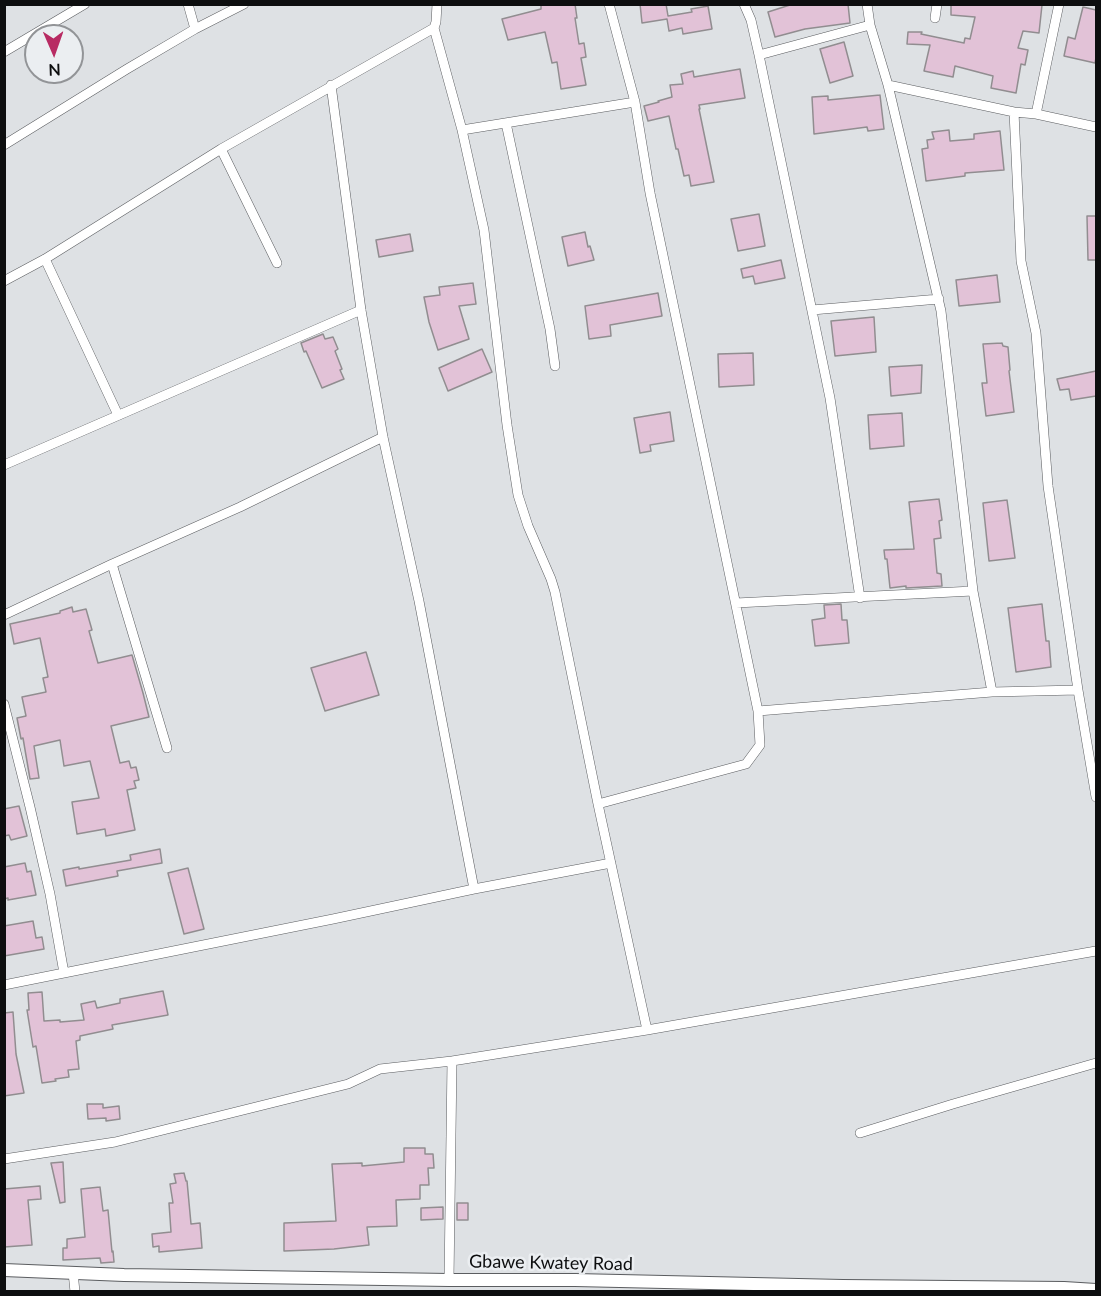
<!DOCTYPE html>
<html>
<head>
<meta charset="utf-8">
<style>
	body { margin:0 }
	#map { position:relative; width:1101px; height:1296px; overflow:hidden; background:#dee1e4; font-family:Lato,sans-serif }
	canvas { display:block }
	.frame { position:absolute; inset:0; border:6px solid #0d0e0f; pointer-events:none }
	.north { position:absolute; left:24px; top:24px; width:60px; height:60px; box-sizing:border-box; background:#ebeef1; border:2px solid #929497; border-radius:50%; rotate:178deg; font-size:16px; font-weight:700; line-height:24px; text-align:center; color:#0d0e0f }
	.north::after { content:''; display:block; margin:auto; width:21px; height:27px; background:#b82b63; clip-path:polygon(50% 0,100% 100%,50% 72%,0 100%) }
</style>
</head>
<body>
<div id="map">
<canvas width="1101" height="1296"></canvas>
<div class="frame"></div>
<div class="north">N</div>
</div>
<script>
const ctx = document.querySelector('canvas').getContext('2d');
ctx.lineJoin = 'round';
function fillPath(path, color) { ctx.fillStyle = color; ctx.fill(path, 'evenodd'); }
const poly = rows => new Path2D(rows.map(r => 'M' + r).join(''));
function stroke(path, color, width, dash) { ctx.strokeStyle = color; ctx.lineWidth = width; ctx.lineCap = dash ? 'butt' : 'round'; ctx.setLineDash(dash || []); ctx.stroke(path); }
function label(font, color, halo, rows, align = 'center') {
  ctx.font = font + ' Lato,sans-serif'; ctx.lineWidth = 5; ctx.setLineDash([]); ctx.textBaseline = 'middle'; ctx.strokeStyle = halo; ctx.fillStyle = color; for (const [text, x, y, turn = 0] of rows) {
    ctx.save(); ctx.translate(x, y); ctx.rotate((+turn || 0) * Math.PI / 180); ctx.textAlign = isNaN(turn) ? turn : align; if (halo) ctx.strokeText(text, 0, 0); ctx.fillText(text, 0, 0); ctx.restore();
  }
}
const building = poly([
	[541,4,575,4,577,18,575,18,579,44,584,43,586,57,581,58,586,85,561,89,557,62,552,63,545,32,508,40,502,19,541,9,541,4],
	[640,4,666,4,668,16,692,12,691,9,708,6,712,29,683,34,682,28,669,31,667,19,642,23,640,4],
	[793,4,848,4,850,23,805,29,775,37,768,12,793,4],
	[951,4,1042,5,1039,33,1023,31,1018,48,1028,50,1025,65,1021,64,1016,93,991,88,993,76,955,66,953,77,924,71,930,45,907,44,908,32,922,32,921,34,964,43,965,38,970,39,975,17,951,15,951,4],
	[1083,7,1096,10,1096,58,1095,63,1064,56,1068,37,1075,39,1083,7],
	[844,42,853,76,830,83,820,49,844,42],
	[740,69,745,98,699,105,700,109,699,109,714,182,691,186,689,175,684,176,678,149,676,149,669,116,648,121,644,106,659,102,658,101,672,97,670,85,683,84,681,74,693,71,694,77,740,69],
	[880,95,884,129,868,131,867,127,814,134,812,97,828,96,828,100,880,95],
	[949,130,950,141,974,139,974,134,1000,131,1004,170,965,173,965,176,926,181,922,149,928,148,927,140,934,139,932,132,949,130],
	[759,214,765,246,738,251,731,219,759,214],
	[1087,216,1096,216,1096,260,1088,260,1087,216],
	[585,232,588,247,590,246,594,260,568,266,562,237,585,232],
	[410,234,413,251,379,257,376,240,410,234],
	[781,260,785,278,755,284,753,276,743,278,741,269,781,260],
	[997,275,1000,302,959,306,956,280,997,275],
	[473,283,476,304,459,306,469,339,438,350,429,322,424,297,440,295,439,287,473,283],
	[658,293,662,316,610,325,611,336,589,339,585,306,658,293],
	[874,317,876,352,835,356,831,321,874,317],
	[323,334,325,339,333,337,338,349,335,351,342,369,340,370,344,379,322,388,306,351,304,352,301,343,323,334],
	[1002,343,1003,346,1008,347,1010,370,1009,371,1014,412,986,416,982,383,987,383,983,344,1002,343],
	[482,349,492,372,448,391,439,368,482,349],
	[753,353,754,385,719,387,718,354,753,353],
	[922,365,921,393,891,396,889,367,922,365],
	[1096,371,1096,396,1071,400,1069,389,1060,390,1057,379,1096,371],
	[670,412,674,441,650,445,651,451,640,453,634,418,670,412],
	[902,413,904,446,870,449,868,415,902,413],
	[939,499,942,520,939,521,941,538,934,539,937,573,941,574,942,586,906,588,906,586,890,588,887,559,885,559,884,550,914,549,909,502,939,499],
	[1007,500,1015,558,989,561,983,503,1007,500],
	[841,604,842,620,847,620,849,643,815,646,812,620,825,618,824,605,841,604],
	[1042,604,1046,641,1049,641,1051,667,1016,672,1008,608,1042,604],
	[72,607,73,612,86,609,92,630,89,631,98,663,132,655,143,693,149,717,111,726,120,763,129,761,131,768,136,767,139,780,134,781,136,788,127,790,135,830,106,836,105,829,77,834,72,802,99,798,90,761,64,766,60,740,34,746,39,778,30,779,23,738,21,739,17,718,26,716,22,697,46,692,43,678,48,677,40,638,14,644,10,624,60,613,60,611,72,607],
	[366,652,379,695,325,711,311,668,366,652],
	[19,806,27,836,11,840,9,835,4,836,4,809,19,806],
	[160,849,162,863,117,871,118,876,66,886,63,870,79,867,79,869,131,860,130,855,160,849],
	[25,863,27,872,31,871,36,895,8,900,8,898,4,899,4,867,25,863],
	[188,868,204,929,184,934,168,873,188,868],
	[33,921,36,938,42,937,44,949,4,956,4,926,33,921],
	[163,991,168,1015,112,1025,113,1029,80,1036,80,1040,76,1041,79,1069,68,1070,69,1077,55,1079,56,1081,42,1083,36,1046,33,1047,27,1010,29,1010,28,993,42,992,44,1021,60,1020,60,1022,84,1020,81,1004,95,1001,97,1008,120,1003,120,999,163,991],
	[13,1012,16,1054,24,1093,4,1096,4,1013,13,1012],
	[87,1104,103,1104,103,1108,119,1106,120,1119,106,1121,106,1118,88,1119,87,1104],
	[404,1148,425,1148,425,1154,433,1154,434,1168,428,1168,429,1185,420,1185,420,1199,396,1200,397,1226,367,1227,369,1245,334,1249,284,1251,284,1223,336,1221,332,1164,362,1163,362,1166,404,1162,404,1148],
	[63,1162,65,1202,60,1203,51,1163,63,1162],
	[184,1173,186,1181,187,1181,191,1224,200,1223,202,1248,159,1252,159,1246,153,1247,152,1234,171,1232,169,1203,173,1203,170,1184,176,1183,174,1174,184,1173],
	[40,1186,41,1199,28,1200,32,1245,4,1247,4,1189,40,1186],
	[100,1187,103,1211,108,1210,112,1252,113,1251,114,1262,101,1263,100,1258,63,1260,63,1248,67,1248,67,1239,85,1237,81,1189,100,1187],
	[457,1203,468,1203,468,1220,457,1220,457,1203],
	[443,1207,443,1219,421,1220,421,1208,443,1207]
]);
const minor = poly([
	[188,4,195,29],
	[437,4,436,22,434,28,462,130,484,230,507,425,518,495,528,526,551,579,555,592,598,804,647,1030],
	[744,4,751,20,759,55,830,398,860,598],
	[867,4,870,25,888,85,941,311,973,591,992,692],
	[935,18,937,4],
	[4,52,85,4],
	[759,55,870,25],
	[331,85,361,310,383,437,419,601,474,889],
	[888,85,1014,112,1036,114,1096,127],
	[1014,112,1021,261,1036,333,1048,486,1078,690,1096,797],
	[1036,114,1059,4],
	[506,123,550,329,555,366],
	[462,130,635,102],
	[4,145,127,69,195,29,244,4],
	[221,149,277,263],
	[45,259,118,415],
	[4,281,45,259,221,149,434,28],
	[812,310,939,299],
	[4,465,361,310],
	[112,564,167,748],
	[736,603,973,591],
	[4,615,112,564,240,507,383,437],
	[4,704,30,807,50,894,64,973],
	[758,711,992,692,1078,690],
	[598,804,746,764,760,745,758,711,650,193,635,102,609,4],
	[4,985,333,919,474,889,611,863],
	[860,1133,953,1104,1096,1063],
	[4,1159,115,1142,348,1084,380,1069,452,1061,647,1030,1096,951],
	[73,1272,75,1292],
	[449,1280,452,1061]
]);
const tertiary = poly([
	[4,1270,124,1275,449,1280,575,1280,843,1286,1064,1288,1096,1290]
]);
const streetNames = [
	["Gbawe Kwatey Road",551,1263,1]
];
fillPath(building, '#e2c2d7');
stroke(building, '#918d90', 1.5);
stroke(minor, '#5b5d60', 10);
stroke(tertiary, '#5b5d60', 14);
stroke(minor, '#fff', 9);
stroke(tertiary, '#fff', 12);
label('18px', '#0d0e0f', '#ebeef1', streetNames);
</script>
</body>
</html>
